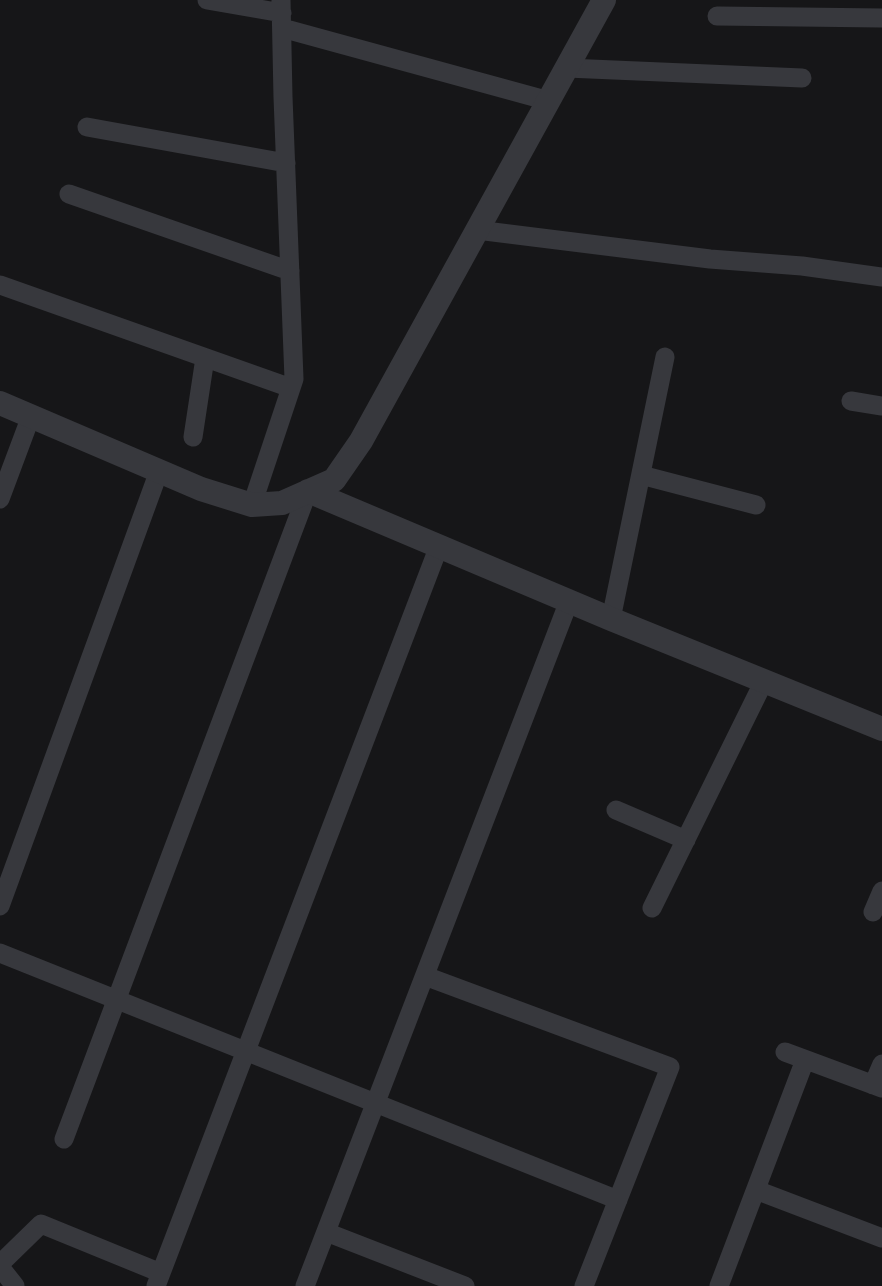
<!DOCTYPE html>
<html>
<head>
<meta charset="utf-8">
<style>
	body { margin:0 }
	canvas { display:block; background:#161618 }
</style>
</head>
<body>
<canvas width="882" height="1286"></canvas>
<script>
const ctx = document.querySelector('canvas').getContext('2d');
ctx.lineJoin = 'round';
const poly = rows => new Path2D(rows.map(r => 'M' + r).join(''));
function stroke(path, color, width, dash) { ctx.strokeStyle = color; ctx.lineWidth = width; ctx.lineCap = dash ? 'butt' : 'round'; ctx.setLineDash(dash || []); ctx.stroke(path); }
const minor = poly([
	[207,0,282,13],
	[717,16,882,18],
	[282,28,549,101],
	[567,68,802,78],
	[87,127,286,163],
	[69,194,290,271],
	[477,230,710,259,802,266,882,277],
	[0,285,291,388],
	[851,401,882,406],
	[193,437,205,358],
	[641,475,756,505],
	[0,499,31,416],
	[252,505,294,379,283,97,281,0],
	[611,619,665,357],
	[616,810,686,840],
	[0,906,159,471],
	[652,908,764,681],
	[873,912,882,891],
	[0,953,618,1200],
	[425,976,670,1067,584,1286],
	[785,1052,882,1088],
	[873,1085,882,1064],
	[64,1139,308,491],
	[756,1190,882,1238],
	[326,1232,465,1286],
	[0,1264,41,1224,161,1273],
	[0,1267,15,1286],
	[156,1286,439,546],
	[305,1286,569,601],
	[719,1286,805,1060]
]);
const tertiary = poly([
	[0,403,201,489,252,505,282,503,334,480,361,441,604,0],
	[308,491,611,619,882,729]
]);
stroke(minor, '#37383d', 19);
stroke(tertiary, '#37383d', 24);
</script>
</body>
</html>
